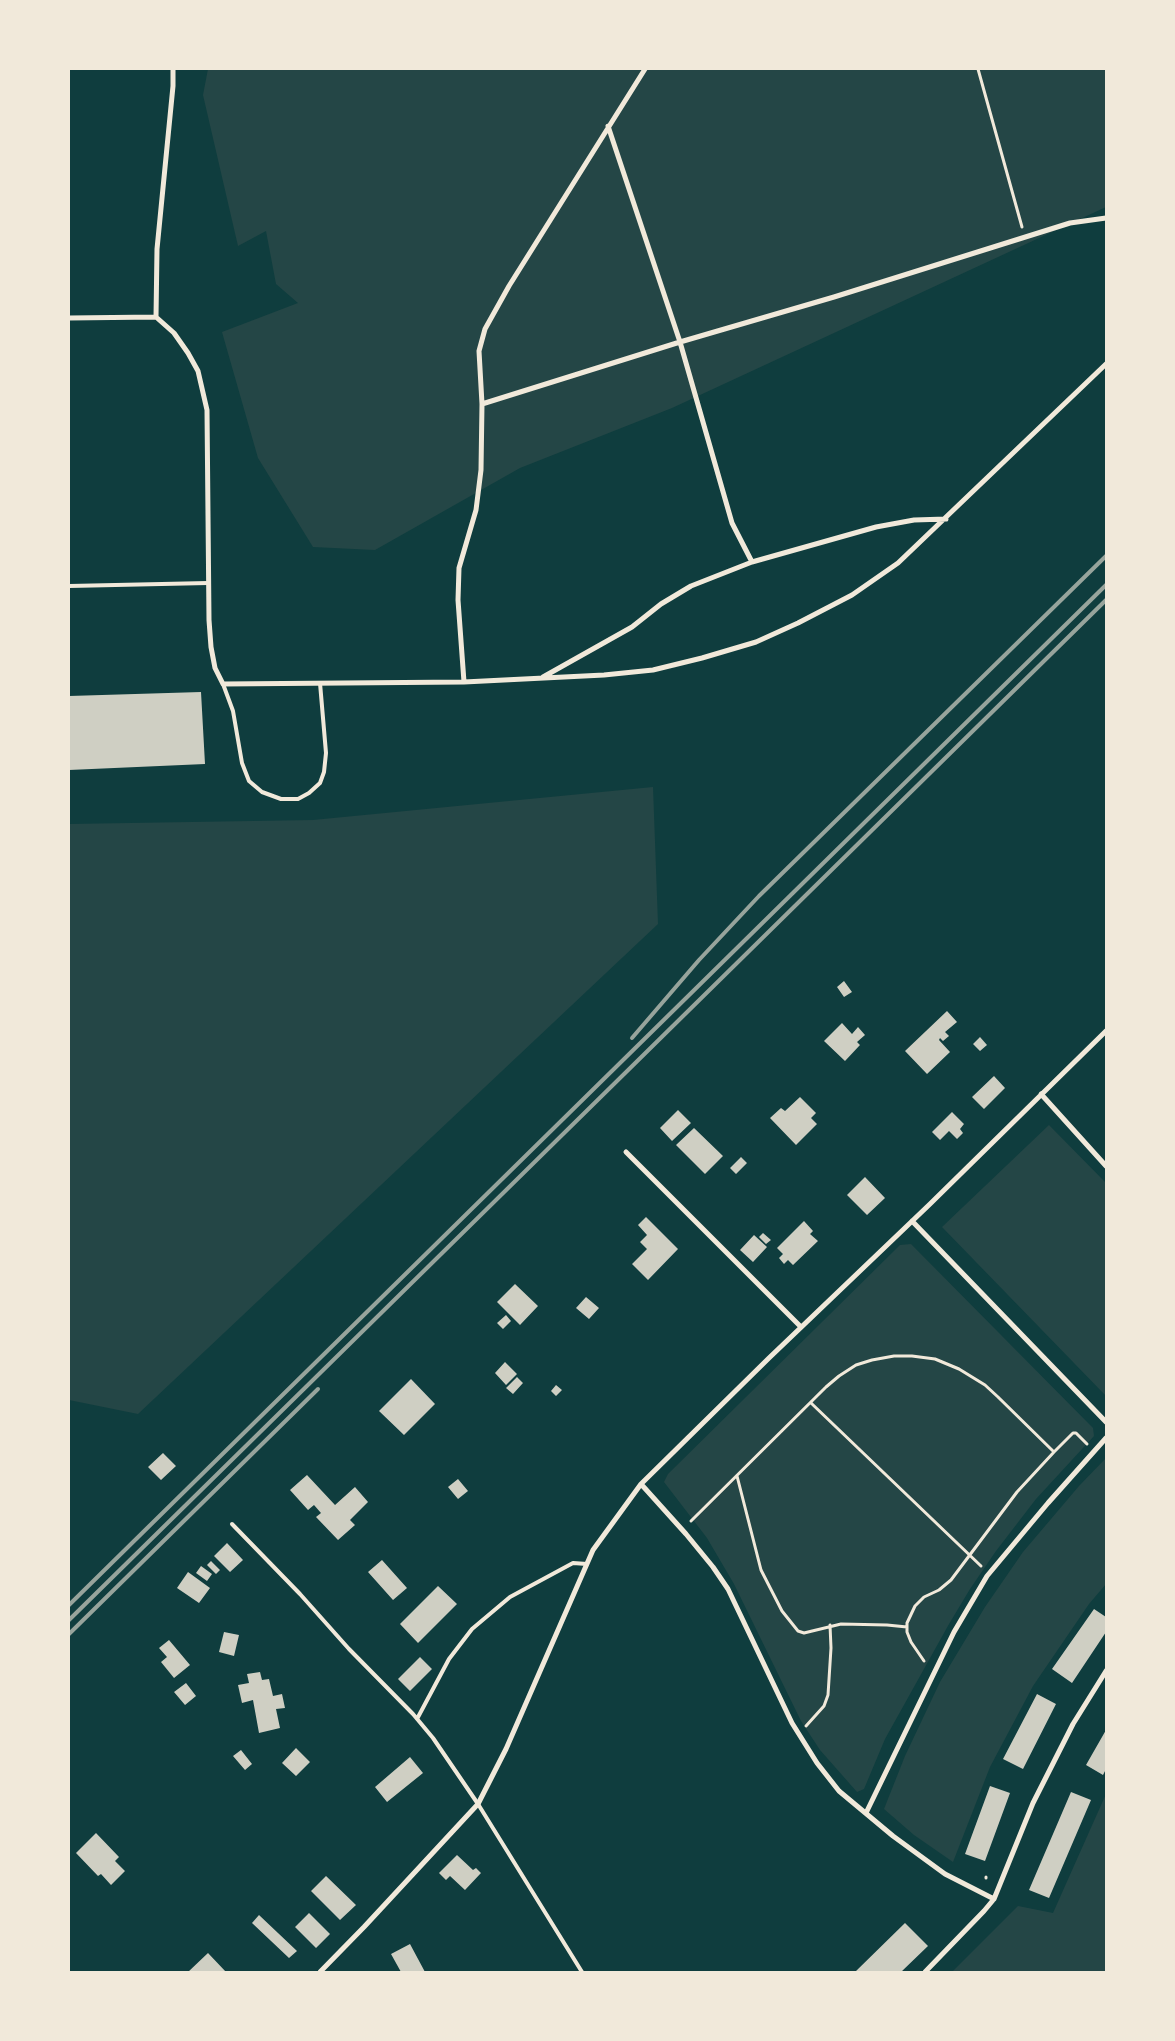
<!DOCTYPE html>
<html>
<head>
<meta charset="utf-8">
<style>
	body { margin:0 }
	#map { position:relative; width:1175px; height:2041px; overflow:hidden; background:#0f3d3e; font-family:Karla,sans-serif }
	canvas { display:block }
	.frame { position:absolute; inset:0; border:70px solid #f1e9da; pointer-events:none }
</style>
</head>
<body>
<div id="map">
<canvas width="1175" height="2041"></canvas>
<div class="frame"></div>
</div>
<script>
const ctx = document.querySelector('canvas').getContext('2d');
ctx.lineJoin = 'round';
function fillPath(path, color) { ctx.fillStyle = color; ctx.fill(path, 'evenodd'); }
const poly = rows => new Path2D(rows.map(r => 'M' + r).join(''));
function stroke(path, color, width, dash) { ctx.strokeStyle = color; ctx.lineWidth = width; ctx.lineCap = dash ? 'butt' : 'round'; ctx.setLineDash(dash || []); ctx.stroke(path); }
const green = poly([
	[208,69,1106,69,1106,207,672,408,520,468,375,550,313,547,258,458,222,332,298,303,276,284,266,231,238,246,203,95],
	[653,787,658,924,138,1414,69,1400,69,824,313,820],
	[1049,1125,1106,1183,1106,1396,942,1227],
	[911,1244,1093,1428,1094,1436,1036,1499,996,1551,970,1589,949,1624,885,1739,864,1789,857,1792,820,1750,801,1721,734,1584,707,1538,664,1482,668,1474,900,1245],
	[1106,1458,1106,1584,1089,1604,1033,1686,990,1767,953,1862,914,1835,884,1809,905,1756,940,1682,985,1607,1023,1552,1079,1486],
	[1106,1794,1106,1972,952,1972,1018,1906,1053,1913]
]);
const building = poly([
	[201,692,205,764,69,770,69,696],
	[844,981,852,992,844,997,837,987],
	[947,1011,957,1022,945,1032,949,1036,943,1041,940,1038,939,1040,950,1052,927,1074,905,1051],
	[842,1023,852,1034,858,1027,865,1035,857,1042,860,1045,845,1061,824,1041],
	[980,1037,987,1045,980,1051,973,1044],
	[994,1076,1005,1088,984,1109,972,1097],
	[800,1097,816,1113,811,1118,817,1124,796,1145,770,1118,781,1108,785,1111],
	[678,1110,691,1123,672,1141,660,1128],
	[952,1112,964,1124,960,1129,963,1133,957,1139,949,1131,940,1140,932,1132],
	[694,1128,723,1156,705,1174,676,1145],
	[741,1157,747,1163,736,1174,730,1168],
	[865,1177,885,1198,867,1215,847,1195],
	[646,1217,678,1249,648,1280,632,1264,647,1249,640,1242,647,1235,638,1225],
	[804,1221,813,1231,810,1234,818,1241,793,1265,788,1260,784,1264,779,1258,783,1254,777,1248],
	[763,1233,771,1240,766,1244,759,1237],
	[754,1235,767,1247,753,1262,740,1250],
	[515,1284,538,1306,520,1325,497,1302],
	[586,1297,599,1308,589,1319,576,1308],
	[506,1315,511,1321,503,1329,497,1323],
	[505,1362,517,1374,506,1385,495,1373],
	[517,1377,523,1383,513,1394,506,1388],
	[411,1379,435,1404,404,1435,379,1411],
	[556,1385,562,1390,556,1396,551,1391],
	[163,1453,176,1466,161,1480,148,1467],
	[307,1475,335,1505,355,1487,368,1502,350,1520,355,1525,338,1540,316,1517,321,1513,314,1505,308,1510,290,1490],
	[458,1479,468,1491,458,1499,448,1487],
	[227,1543,243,1560,230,1572,214,1556],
	[382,1560,407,1588,393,1600,368,1572],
	[211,1561,220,1570,216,1574,207,1565],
	[201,1566,212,1574,207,1581,196,1573],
	[188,1572,210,1588,199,1603,177,1588],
	[438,1586,457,1604,418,1643,400,1624],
	[1094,1609,1106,1617,1106,1632,1072,1683,1052,1669],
	[224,1632,239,1635,234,1656,219,1652],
	[169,1640,190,1665,174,1678,161,1662,167,1657,159,1648],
	[420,1657,432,1669,410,1691,398,1679],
	[260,1672,262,1680,269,1679,273,1696,282,1694,285,1708,276,1709,280,1728,259,1733,253,1700,242,1703,238,1685,249,1683,247,1674],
	[186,1683,196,1696,185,1705,174,1692],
	[1037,1694,1056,1704,1023,1769,1003,1759],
	[1106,1730,1106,1769,1103,1775,1086,1765],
	[296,1748,310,1762,296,1776,282,1763],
	[241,1750,252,1764,245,1770,233,1756],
	[410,1757,423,1773,387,1802,375,1787],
	[990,1786,1010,1793,985,1861,965,1854],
	[1071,1792,1091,1800,1049,1898,1029,1890],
	[96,1833,119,1857,115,1861,125,1871,111,1885,101,1874,98,1876,76,1853],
	[457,1855,473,1870,476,1868,481,1873,465,1890,450,1876,446,1880,439,1873],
	[326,1876,356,1905,340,1920,311,1891],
	[309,1913,330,1934,316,1948,295,1927],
	[259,1915,297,1951,289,1958,252,1923],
	[905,1923,928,1946,901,1972,855,1972],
	[410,1944,425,1972,401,1972,391,1954],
	[208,1953,226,1972,188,1972]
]);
const path = poly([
	[978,69,1022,227],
	[811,1403,981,1566],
	[1054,1452,1073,1433,1076,1433,1087,1444],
	[737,1476,761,1570,782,1611,798,1631,804,1633,841,1624,887,1625,907,1627],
	[691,1521,826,1387,839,1376,856,1365,872,1360,894,1356,912,1356,935,1359,959,1369,985,1385,998,1397,1054,1452,1017,1492,951,1580,939,1590,924,1597,915,1606,907,1623,907,1632,911,1642,924,1661],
	[806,1726,824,1706,828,1695,831,1648,830,1625],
	[986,1877,986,1878]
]);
const service = poly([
	[69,586,208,583],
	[223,684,233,711,242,763,249,781,262,792,281,799,298,799,309,793,320,783,324,772,326,753,320,683],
	[232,1524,300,1594,349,1649,413,1714,433,1738,478,1804,582,1972],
	[417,1719,449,1659,472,1629,510,1597,573,1563,587,1564]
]);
const minor = poly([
	[173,69,173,86,157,249,156,317,174,333,188,353,198,371,207,410,209,620,211,647,215,668,223,684,464,682,604,675,653,670,702,658,756,642,798,623,852,595,898,563,1106,364],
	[608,126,680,342,732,523,752,562],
	[69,318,156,317],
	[482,404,680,342,834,297,1070,223,1106,218],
	[543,677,632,627,661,604,691,586,752,562,876,527,914,520,946,519],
	[464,682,458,600,459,568,476,510,481,470,482,404,479,351,485,329,509,286,645,69],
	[1041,1094,1106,1166],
	[626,1152,801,1327],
	[912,1221,1106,1422],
	[641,1484,686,1534,713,1567,728,1589,792,1723,817,1763,839,1791,893,1836,945,1874,994,1899],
	[866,1813,954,1632,987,1576,1048,1503,1106,1438],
	[320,1972,364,1927,478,1804,506,1749,593,1550,641,1484,769,1358,930,1204,1106,1031],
	[925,1972,984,1911,994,1899,1033,1803,1073,1724,1106,1671]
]);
const rail = poly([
	[632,1038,699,960,759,896,1106,556],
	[69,1605,1106,585],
	[69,1620,1106,600],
	[69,1634,318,1389]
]);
fillPath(green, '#244646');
fillPath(building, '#cfcfc3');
stroke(path, '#f1e9da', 3);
stroke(service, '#f1e9da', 4);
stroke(minor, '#f1e9da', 5);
stroke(rail, '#97a49c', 4);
</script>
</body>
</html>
